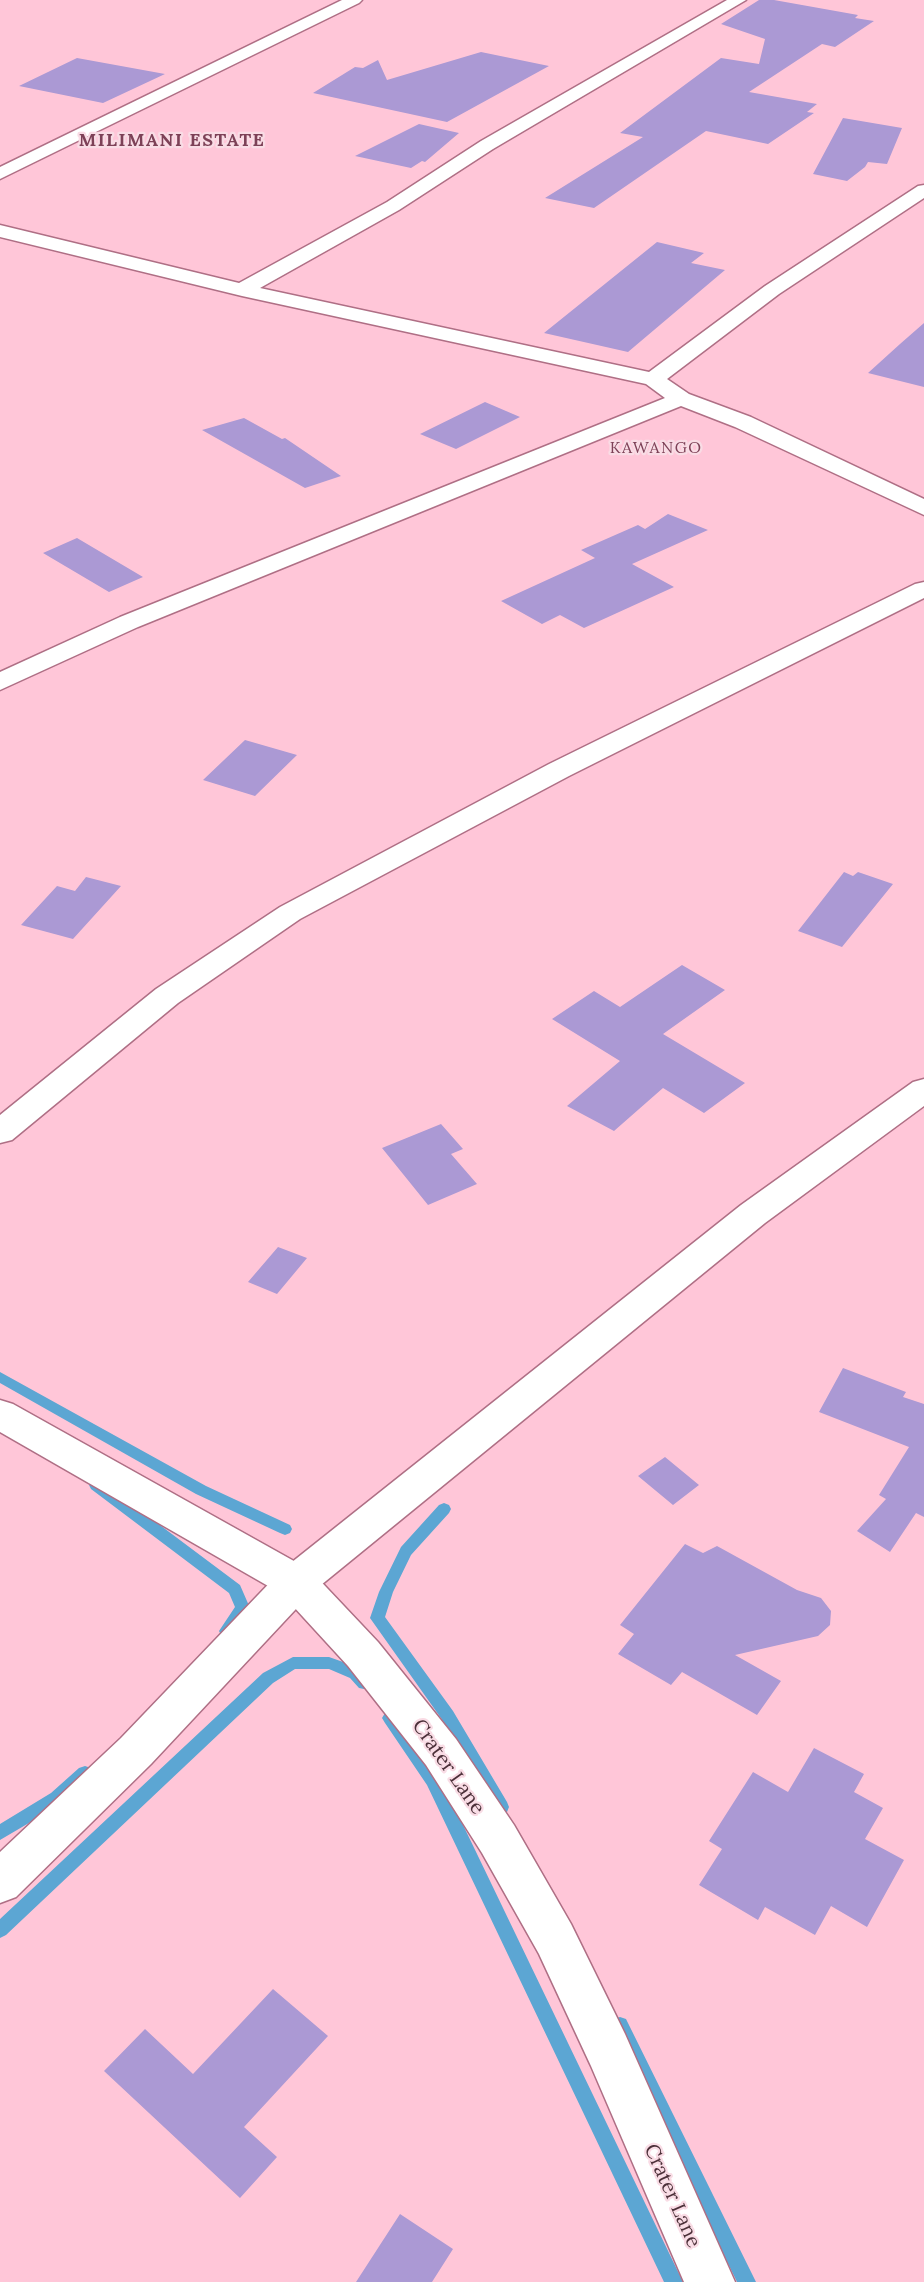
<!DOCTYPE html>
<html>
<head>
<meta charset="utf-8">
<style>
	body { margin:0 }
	canvas { display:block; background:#ffc6d8 }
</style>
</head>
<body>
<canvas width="924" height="2282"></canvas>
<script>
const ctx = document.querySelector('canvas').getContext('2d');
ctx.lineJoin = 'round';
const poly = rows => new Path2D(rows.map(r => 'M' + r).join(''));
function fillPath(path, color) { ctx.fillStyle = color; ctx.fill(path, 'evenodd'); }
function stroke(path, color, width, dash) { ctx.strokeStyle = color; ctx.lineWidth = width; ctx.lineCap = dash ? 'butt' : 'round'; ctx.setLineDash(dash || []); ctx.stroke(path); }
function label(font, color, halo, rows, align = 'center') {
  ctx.font = font + ' Lora,serif'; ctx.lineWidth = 4.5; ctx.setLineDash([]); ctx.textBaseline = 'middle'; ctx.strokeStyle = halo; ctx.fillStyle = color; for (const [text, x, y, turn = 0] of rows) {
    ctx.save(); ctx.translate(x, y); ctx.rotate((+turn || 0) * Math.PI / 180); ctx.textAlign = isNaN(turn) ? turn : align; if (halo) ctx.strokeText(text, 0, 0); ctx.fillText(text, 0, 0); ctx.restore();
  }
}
const stream = poly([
	[0,1372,206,1486,290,1525,292,1529,290,1533,285,1535,280,1533,196,1494,0,1383,0,1372],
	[96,1479,101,1481,240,1585,250,1608,231,1635,226,1637,221,1635,219,1631,235,1607,229,1593,91,1489,89,1485,91,1481,96,1479],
	[444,1503,449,1505,451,1509,449,1513,411,1555,393,1592,385,1617,453,1711,507,1802,509,1807,507,1812,501,1814,495,1812,443,1721,370,1618,379,1592,401,1547,439,1505,444,1503],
	[293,1657,329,1657,360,1668,372,1683,369,1688,364,1689,359,1688,350,1678,329,1669,295,1669,273,1683,6,1935,0,1938,0,1919,263,1673,293,1657],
	[390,1711,395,1713,439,1775,683,2282,664,2282,427,1785,385,1723,382,1718,385,1713,390,1711],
	[85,1766,91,1768,93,1773,91,1778,63,1803,0,1840,0,1824,51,1793,79,1768,85,1766],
	[620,2017,626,2019,756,2282,737,2282,614,2031,611,2025,614,2019,620,2017]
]);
const building = poly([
	[759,0,774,0,858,15,855,18,874,21,835,47,822,44,749,92,817,104,807,112,814,113,768,144,706,131,594,208,545,198,643,137,620,133,721,58,759,64,765,39,721,24],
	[481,52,549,66,447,122,313,93,355,67,363,68,378,60,387,80],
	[77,58,165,74,103,103,19,86],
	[843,118,902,128,887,164,868,162,865,167,847,181,813,174],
	[419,124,459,133,425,162,422,161,411,168,355,156],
	[657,242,704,253,691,263,725,270,628,352,544,333],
	[924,323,924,387,868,373,900,344],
	[485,402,520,417,456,449,420,434],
	[244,418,282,439,285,438,341,476,305,488,202,430],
	[668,514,708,530,632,564,674,587,584,628,560,615,542,624,501,601,595,558,581,550,638,525,645,529],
	[77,538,143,577,109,592,43,553],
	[245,740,297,755,255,796,203,780],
	[844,872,853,876,858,872,893,884,842,947,798,931],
	[86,877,121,886,73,939,21,925,57,886,75,891],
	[682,965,725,990,663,1034,745,1083,704,1113,663,1088,614,1131,567,1106,620,1061,552,1019,594,991,620,1007],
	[441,1124,463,1149,451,1154,477,1184,428,1205,382,1148],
	[278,1247,307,1258,277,1294,248,1282],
	[843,1368,906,1392,903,1397,924,1404,924,1517,916,1513,890,1552,857,1531,886,1499,879,1495,909,1447,819,1412],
	[665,1457,699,1485,673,1505,638,1476],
	[685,1544,703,1553,717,1546,797,1590,821,1598,831,1611,830,1625,818,1636,735,1655,781,1681,757,1715,682,1672,671,1685,618,1654,634,1634,620,1625],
	[814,1748,864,1774,854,1792,883,1808,865,1839,904,1860,867,1927,831,1906,815,1935,765,1907,758,1920,699,1885,722,1849,709,1841,753,1772,788,1792],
	[273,1989,328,2036,244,2127,277,2157,240,2198,104,2071,145,2029,193,2074],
	[400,2214,453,2249,432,2282,356,2282]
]);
const street = poly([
	[342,0,362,0,359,3,0,179,0,167,342,0],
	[727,0,746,0,493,149,399,210,260,288,649,372,765,286,918,186,924,185,924,198,779,294,667,379,689,394,751,417,924,499,924,515,735,427,681,406,138,627,0,690,0,672,120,617,665,398,646,384,242,296,0,237,0,225,239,283,387,202,481,141,727,0],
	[924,582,924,598,569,776,300,919,178,1003,12,1140,0,1143,0,1115,156,989,280,907,549,764,915,584,924,582],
	[0,1400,13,1404,310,1570,378,1642,456,1739,514,1825,571,1924,625,2034,735,2282,684,2282,591,2066,539,1954,482,1853,426,1765,348,1666,282,1594,0,1432,0,1400]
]);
const secondary = poly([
	[924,1079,924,1106,765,1223,310,1594,151,1764,16,1897,0,1903,0,1852,121,1738,282,1570,741,1205,913,1082,924,1079]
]);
const farQuarternames = [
	["KAWANGO",656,448]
];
const farDistrictnames = [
	["MILIMANI ESTATE",172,141]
];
const nearStreetnames = [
	["Crater Lane",448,1767,55],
	["Crater Lane",672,2196,66]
];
fillPath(stream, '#5ca6d3');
fillPath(building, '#ab99d4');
stroke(street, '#af6f85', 3);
stroke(secondary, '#af6f85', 3);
fillPath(street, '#fff');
fillPath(secondary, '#fff');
ctx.letterSpacing = '1.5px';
label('16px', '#7d4157', '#f9dce5', farQuarternames);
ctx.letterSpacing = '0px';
ctx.letterSpacing = '1.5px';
label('bold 18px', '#7d4157', '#f9dce5', farDistrictnames);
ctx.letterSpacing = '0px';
label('20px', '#4c3039', '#f9dce5', nearStreetnames);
</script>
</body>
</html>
